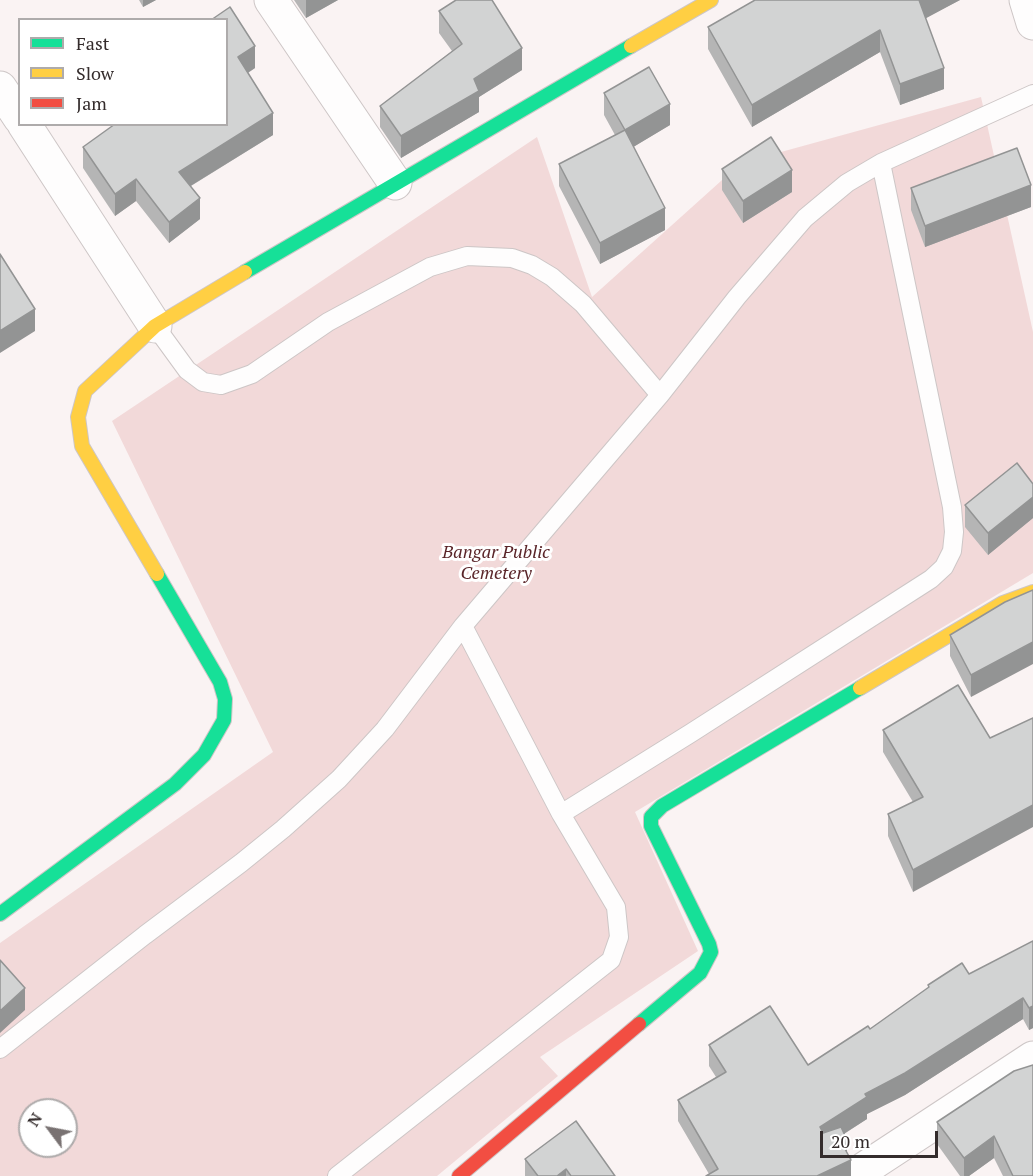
<!DOCTYPE html>
<html>
<head>
<meta charset="utf-8">
<style>
	body { margin:0 }
	#map { position:relative; width:1033px; height:1176px; overflow:hidden; background:#faf3f3; font-family:"PT Serif",serif }
	canvas { display:block }
	.legend { position:absolute; left:18px; top:18px; width:210px; height:108px; box-sizing:border-box; background:#fff; border:2px solid #aeabab; margin:0; padding:8px 10px; list-style:none; font-size:18px; color:#342c2c }
	.legend li { display:flex; align-items:center; gap:12px; height:30px }
	.legend b { width:30px; border:2px solid #aeabab }
	.north { position:absolute; left:18px; top:1098px; width:60px; height:60px; box-sizing:border-box; background:#fff; border:2px solid #aeabab; border-radius:50%; rotate:302deg; font-size:16px; font-weight:700; line-height:24px; text-align:center; color:#342c2c }
	.north::after { content:''; display:block; margin:auto; width:21px; height:27px; background:#797272; clip-path:polygon(50% 0,100% 100%,50% 72%,0 100%) }
	.scale { position:absolute; left:820px; top:1131px; width:118px; height:27px; box-sizing:border-box; border:3px solid #342c2c; border-top:0; padding-left:8px; font-size:18px; line-height:21px; white-space:nowrap; color:#342c2c; -webkit-text-stroke:4px #fff; paint-order:stroke }
</style>
</head>
<body>
<div id="map">
<canvas width="1033" height="1176"></canvas>
<ul class="legend">
<li><b style="height:8px;background:#16e098"></b>Fast</li>
<li><b style="height:8px;background:#ffcf43"></b>Slow</li>
<li><b style="height:8px;background:#f24e42"></b>Jam</li>
</ul>
<div class="north">N</div>
<div class="scale">20 m</div>
</div>
<script>
const ctx = document.querySelector('canvas').getContext('2d');
ctx.lineJoin = 'round';
function fillPath(path, color) { ctx.fillStyle = color; ctx.fill(path, 'evenodd'); }
const poly = rows => new Path2D(rows.map(r => 'M' + r).join(''));
function stroke(path, color, width, dash) { ctx.strokeStyle = color; ctx.lineWidth = width; ctx.lineCap = dash ? 'butt' : 'round'; ctx.setLineDash(dash || []); ctx.stroke(path); }
function label(font, color, halo, rows, align = 'center') {
  ctx.font = font + ' "PT Serif",serif'; ctx.lineWidth = 6; ctx.setLineDash([]); ctx.textBaseline = 'middle'; ctx.strokeStyle = halo; ctx.fillStyle = color; for (const [text, x, y, turn = 0] of rows) {
    ctx.save(); ctx.translate(x, y); ctx.rotate((+turn || 0) * Math.PI / 180); ctx.textAlign = isNaN(turn) ? turn : align; if (halo) ctx.strokeText(text, 0, 0); ctx.fillText(text, 0, 0); ctx.restore();
  }
}
const green = poly([
	[981,97,1033,332,1033,573,635,812,698,951,540,1057,558,1076,437,1176,0,1176,0,943,273,752,112,421,537,137,592,297,741,163],
	[30,1110,66,1110,66,1146,30,1146]
]);
const lane = poly([
	[155,326,187,370,203,382,221,385,252,374,328,322,430,267,467,256,512,258,532,265,552,277,583,304,660,395],
	[561,814,691,733,931,579,944,567,952,551,954,532,952,507,881,163],
	[0,1049,145,935,241,863,283,829,339,779,385,729,463,626,660,395,737,297,805,218,847,183,881,163,1033,94],
	[337,1176,611,960,619,937,616,907,561,814,463,626]
]);
const street = poly([
	[271,0,395,183],
	[1026,0,1033,23],
	[0,88,20,118],
	[24,124,155,326],
	[864,1169,1033,1058]
]);
const fast = poly([
	[245,272,631,46],
	[0,914,175,784,204,755,224,720,225,699,220,682,157,574],
	[639,1024,700,973,711,952,709,944,651,826,651,817,662,806,860,688]
]);
const slow = poly([
	[631,46,711,0],
	[157,574,82,446,78,417,85,391,155,326,245,272],
	[860,688,1003,603,1033,592]
]);
const jam = poly([
	[459,1176,639,1024]
]);
const wall = poly([
	[139,0,156,0,143,7],
	[294,0,338,0,306,18],
	[755,0,960,0,925,18,944,89,900,105,880,52,752,127,708,49,708,27],
	[439,11,522,70,479,97,479,112,401,158,380,127,380,106,452,51,439,33],
	[226,20,255,68,248,73,273,135,191,186,200,219,169,243,136,201,115,216,83,168,83,147,226,124],
	[604,93,670,125,633,147,665,230,600,264,559,186,559,164,615,135,604,115],
	[722,169,792,192,743,223,722,190],
	[911,188,1031,207,925,247,911,210],
	[1033,484,1033,518,988,555,965,527,965,505],
	[1005,602,971,697,950,656,950,635],
	[958,685,913,892,888,836,888,814,913,802,883,752,883,730],
	[1033,941,1033,1028,1029,1030,1023,1019,905,1095,867,1114,867,1119,844,1134,851,1176,709,1174,678,1121,678,1100,716,1077,709,1066,709,1045,808,1065,870,1029,928,988,928,985,969,974],
	[1014,1071,1033,1176,1003,1176,994,1158,969,1176,960,1176,937,1144,937,1122],
	[525,1159,615,1176,525,1176]
]);
const shadedWall = poly([
	[143,0,156,0,143,7],
	[306,0,338,0,306,18],
	[919,0,960,0,919,22],
	[880,30,880,52,752,127,752,105],
	[255,46,255,68,238,79,238,57],
	[522,48,522,70,479,97,479,112,401,158,401,136,474,79],
	[944,68,944,89,900,105,900,84],
	[670,104,670,125,625,152,625,130],
	[273,113,273,135,179,193,179,172],
	[792,170,792,192,743,223,743,201],
	[136,179,136,201,115,216,115,194],
	[1031,185,1031,207,925,247,925,226],
	[200,198,200,219,169,243,169,222],
	[665,208,665,230,600,264,600,243],
	[35,309,35,331,0,353,0,331],
	[1033,497,1033,518,988,555,988,533],
	[1033,642,1033,664,971,697,971,675],
	[1033,805,1033,827,913,892,913,870],
	[25,988,25,1010,0,1033,0,1011],
	[1023,998,1023,1019,905,1095,867,1114,867,1119,820,1149,820,1127,865,1094],
	[1033,1006,1033,1028,1029,1030,1029,1008],
	[994,1136,994,1158,969,1176,964,1176,964,1158],
	[847,1140,847,1162,851,1160,851,1176,817,1176,845,1149],
	[566,1169,566,1176,557,1176]
]);
const building = poly([
	[456,0,492,0,522,48,474,79,479,91,401,136,380,106,462,44,439,11,456,0],
	[755,0,919,0,944,68,900,84,880,30,752,105,708,27,755,0],
	[230,7,255,46,238,57,273,113,179,172,200,198,169,222,136,179,115,194,83,147,115,124,226,124,226,20,211,20,230,7],
	[649,67,670,104,625,130,604,93,649,67],
	[625,130,665,208,600,243,559,164,625,130],
	[771,137,792,170,743,201,722,169,771,137],
	[1017,148,1031,185,925,226,911,188,1017,148],
	[0,254,35,309,0,331,0,254],
	[1017,463,1033,484,1033,497,988,533,965,505,1017,463],
	[1033,590,1033,642,971,675,950,635,1005,602,1033,590],
	[958,685,990,738,1033,718,1033,805,913,870,888,814,923,797,883,730,958,685],
	[1033,941,1033,1006,1029,1008,1023,998,905,1073,865,1094,867,1097,820,1127,823,1133,841,1127,847,1140,845,1149,851,1160,817,1176,706,1176,718,1169,678,1100,726,1072,709,1045,770,1006,808,1065,868,1026,870,1029,929,987,928,985,962,963,969,974,1033,941],
	[0,960,25,988,0,1011,0,960],
	[1033,1065,1033,1176,1013,1176,994,1136,964,1158,937,1122,1014,1071,1033,1065],
	[576,1121,615,1176,571,1176,566,1169,557,1176,538,1176,525,1159,576,1121]
]);
const parkNames = [
	["Bangar Public",496,553],
	["Cemetery",496,574]
];
fillPath(green, '#f2d9d9');
stroke(lane, '#cdc6c6', 20);
stroke(street, '#cdc6c6', 35);
stroke(fast, '#cdc6c6', 16);
stroke(slow, '#cdc6c6', 16);
stroke(jam, '#cdc6c6', 16);
stroke(lane, '#fefdfd', 18);
stroke(street, '#fefdfd', 33);
stroke(fast, '#16e098', 14);
stroke(slow, '#ffcf43', 14);
stroke(jam, '#f24e42', 14);
fillPath(wall, '#b5b5b5');
fillPath(shadedWall, '#939494');
fillPath(building, '#d2d3d3');
stroke(building, '#939494', 1.5);
label('italic 18px', '#5a2529', '#fff', parkNames);
</script>
</body>
</html>
